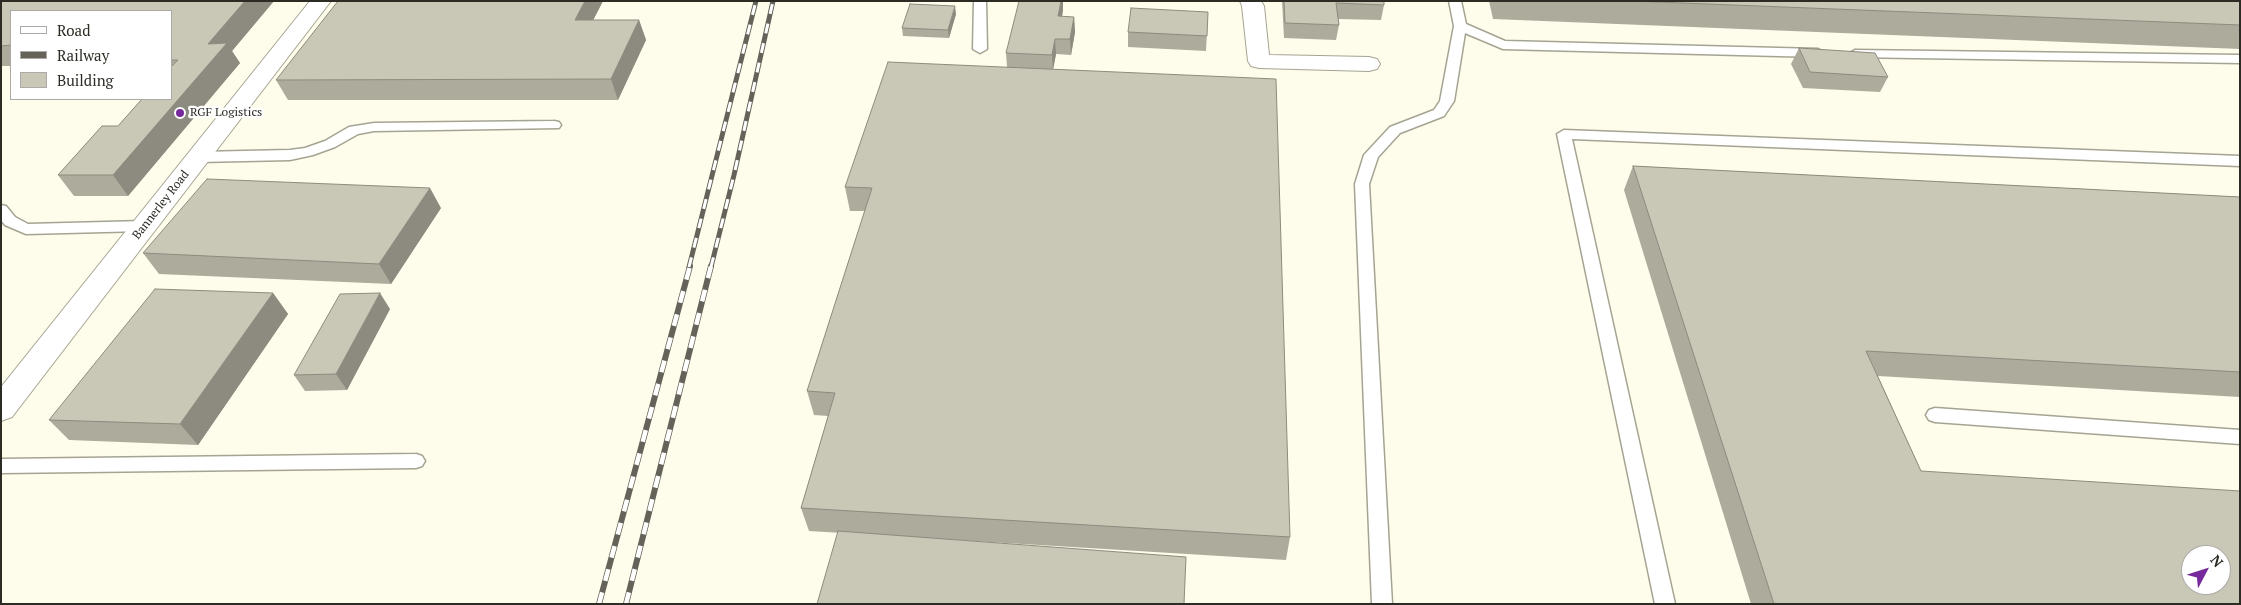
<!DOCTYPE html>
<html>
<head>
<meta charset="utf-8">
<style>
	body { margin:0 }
	#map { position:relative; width:2241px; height:605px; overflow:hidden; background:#fefcea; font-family:"PT Serif",serif }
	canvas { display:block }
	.frame { position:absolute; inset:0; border:2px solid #2c2b24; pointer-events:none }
	.legend { position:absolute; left:10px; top:10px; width:162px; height:90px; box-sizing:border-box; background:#fff; border:1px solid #abaaa7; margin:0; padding:6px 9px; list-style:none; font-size:15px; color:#2c2b24 }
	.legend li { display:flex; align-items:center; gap:10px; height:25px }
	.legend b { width:25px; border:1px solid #abaaa7 }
	.north { position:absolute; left:2181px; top:545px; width:50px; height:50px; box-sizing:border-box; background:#fff; border:1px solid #abaaa7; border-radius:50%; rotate:50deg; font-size:14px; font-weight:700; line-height:20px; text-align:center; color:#2c2b24 }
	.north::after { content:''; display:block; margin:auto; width:18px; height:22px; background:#76299b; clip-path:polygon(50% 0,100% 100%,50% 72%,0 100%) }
</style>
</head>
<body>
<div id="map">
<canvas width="2241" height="605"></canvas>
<div class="frame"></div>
<ul class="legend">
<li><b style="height:6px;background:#fff"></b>Road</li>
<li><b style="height:6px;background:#656359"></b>Railway</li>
<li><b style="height:14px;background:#c9c7b5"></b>Building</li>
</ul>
<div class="north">N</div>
</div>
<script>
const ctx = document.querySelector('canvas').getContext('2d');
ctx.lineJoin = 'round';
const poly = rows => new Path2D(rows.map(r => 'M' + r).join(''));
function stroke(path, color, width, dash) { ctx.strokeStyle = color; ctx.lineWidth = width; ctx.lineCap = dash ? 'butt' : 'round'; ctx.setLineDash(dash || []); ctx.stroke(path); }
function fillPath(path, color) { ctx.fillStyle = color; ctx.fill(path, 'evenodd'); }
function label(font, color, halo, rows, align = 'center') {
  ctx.font = font + ' "PT Serif",serif'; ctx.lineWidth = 4.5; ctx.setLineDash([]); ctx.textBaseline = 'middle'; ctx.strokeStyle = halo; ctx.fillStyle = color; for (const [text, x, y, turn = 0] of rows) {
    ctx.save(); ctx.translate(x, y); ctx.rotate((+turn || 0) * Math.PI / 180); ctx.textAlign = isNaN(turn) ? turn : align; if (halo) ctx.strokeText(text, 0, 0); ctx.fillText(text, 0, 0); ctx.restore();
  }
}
const lane = poly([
	[974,1,986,1,987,49,980,53,973,49,974,1],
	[1449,1,1461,1,1466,24,1505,41,1818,49,1825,53,1818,57,1503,49,1465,33,1454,101,1444,116,1400,133,1378,157,1369,184,1392,604,1372,604,1355,184,1364,155,1390,127,1434,110,1440,101,1454,26,1449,1],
	[1855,50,2240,55,2240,63,1850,57,1848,54,1855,50],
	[554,121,559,122,561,125,559,128,374,131,358,134,335,147,313,155,290,160,199,162,194,160,192,157,194,154,199,152,290,150,305,148,325,141,349,127,374,123,554,121],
	[1564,130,2240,156,2240,166,1572,139,1675,604,1655,604,1557,134,1564,130],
	[1,205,6,206,15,217,28,224,144,221,149,222,152,226,149,230,144,231,26,234,5,225,1,220,1,205],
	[1935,408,2240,430,2240,444,1935,422,1929,420,1926,415,1929,410,1935,408],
	[416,454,422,456,425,461,422,466,416,468,1,473,1,459,416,454]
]);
const street = poly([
	[310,1,331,1,12,417,1,421,1,387,310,1],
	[1240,1,1261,1,1264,6,1269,55,1369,57,1377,59,1380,64,1377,69,1369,71,1259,68,1251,66,1248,61,1242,6,1240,1]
]);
const railFar1 = poly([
	[689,267,756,1],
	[711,267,734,175,773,1]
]);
const rail = poly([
	[599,604,690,266],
	[626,604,711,266]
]);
const wall = poly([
	[1,1,274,1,232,51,240,63,128,196,74,196,58,175,102,126,118,126,142,99,171,99,171,11,11,11,11,66,1,66],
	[603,1,593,20,639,20,646,40,618,100,288,100,276,80],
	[1282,1,1384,1,1384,5,1381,20,1338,19,1339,25,1336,40,1284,38],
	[1489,1,2240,1,2240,49,1493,19],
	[1063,10,1062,17,1074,17,1075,32,1071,55,1056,54,1053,69,1290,537,1286,560,809,531,801,508,828,416,814,415,807,391,865,211,850,211,845,187,1007,67,1006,53],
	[1208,12,1206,51,1128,47,1128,32],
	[956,14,949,38,903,36,902,28],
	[1799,48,1888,77,1880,92,1803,88,1791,64],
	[1633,166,2240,197,2240,397,1878,376,1921,471,2240,604,1751,604,1624,190],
	[441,208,391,284,159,274,143,253],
	[273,293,288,314,198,445,69,440,49,420],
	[390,309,347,390,305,391,294,375]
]);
const shadedWall = poly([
	[245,1,274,1,232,51,240,63,128,196,113,175,208,44],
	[585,1,603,1,583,40,575,20],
	[1061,1,1063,1,1063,10,1059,32,1058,16],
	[955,6,956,14,949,38,948,30],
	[1074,17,1075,32,1071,55,1070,39],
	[639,20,646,40,618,100,611,79],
	[1055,39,1056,54,1053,70,1052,55],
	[430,188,441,208,391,284,379,264],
	[273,293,288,314,198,445,180,424],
	[380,293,390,309,347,390,336,374]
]);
const building = poly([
	[1,1,245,1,208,44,227,43,113,175,58,175,102,126,118,126,142,99,171,99,171,67,178,60,171,60,171,11,11,11,11,45,1,46,1,1],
	[338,1,585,1,575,20,639,20,611,79,276,80,338,1],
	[1019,1,1061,1,1058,16,1074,17,1070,39,1055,39,1052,55,1006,53,1019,1],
	[1284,1,1384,1,1384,5,1336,3,1339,25,1285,23,1284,1],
	[1632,1,2240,1,2240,25,1632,1],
	[910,4,955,6,948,30,902,28,910,4],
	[1131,8,1208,12,1207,36,1128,32,1131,8],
	[1799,48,1875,53,1888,77,1810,72,1799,48],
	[888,62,1276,79,1290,537,801,508,835,393,807,391,872,188,845,187,888,62],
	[1633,166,2240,197,2240,372,1866,351,1921,471,2240,491,2240,604,1774,604,1633,166],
	[2191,555,2221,555,2221,585,2191,585,2191,555],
	[207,179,430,188,379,264,143,253,207,179],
	[155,289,273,293,180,424,49,420,155,289],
	[380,293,336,374,294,375,340,294,380,293],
	[838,531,1186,557,1184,604,817,604,838,531]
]);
const markers = [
	[180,113,5,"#76299b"]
];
const poiNames = [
	["RGF Logistics",190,113]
];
const streetNames = [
	["Bannerley Road",161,205,-52]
];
stroke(lane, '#a5a492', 3);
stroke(street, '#a5a492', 2);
fillPath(lane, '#fff');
fillPath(street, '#fff');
stroke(railFar1, '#656359', 5);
stroke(rail, '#656359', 6);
stroke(railFar1, '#fff', 3, [10]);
stroke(rail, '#fff', 4.5, [12]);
fillPath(wall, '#adab9c');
fillPath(shadedWall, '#8d8b7f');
fillPath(building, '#c9c7b5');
stroke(building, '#8d8b7f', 1);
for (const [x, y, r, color] of markers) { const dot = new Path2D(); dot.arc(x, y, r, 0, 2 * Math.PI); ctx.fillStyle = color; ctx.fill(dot); stroke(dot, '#fff', 2); }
label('12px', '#2c2b24', '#fff', poiNames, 'left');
label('12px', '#2c2b24', '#fff', streetNames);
</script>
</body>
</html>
